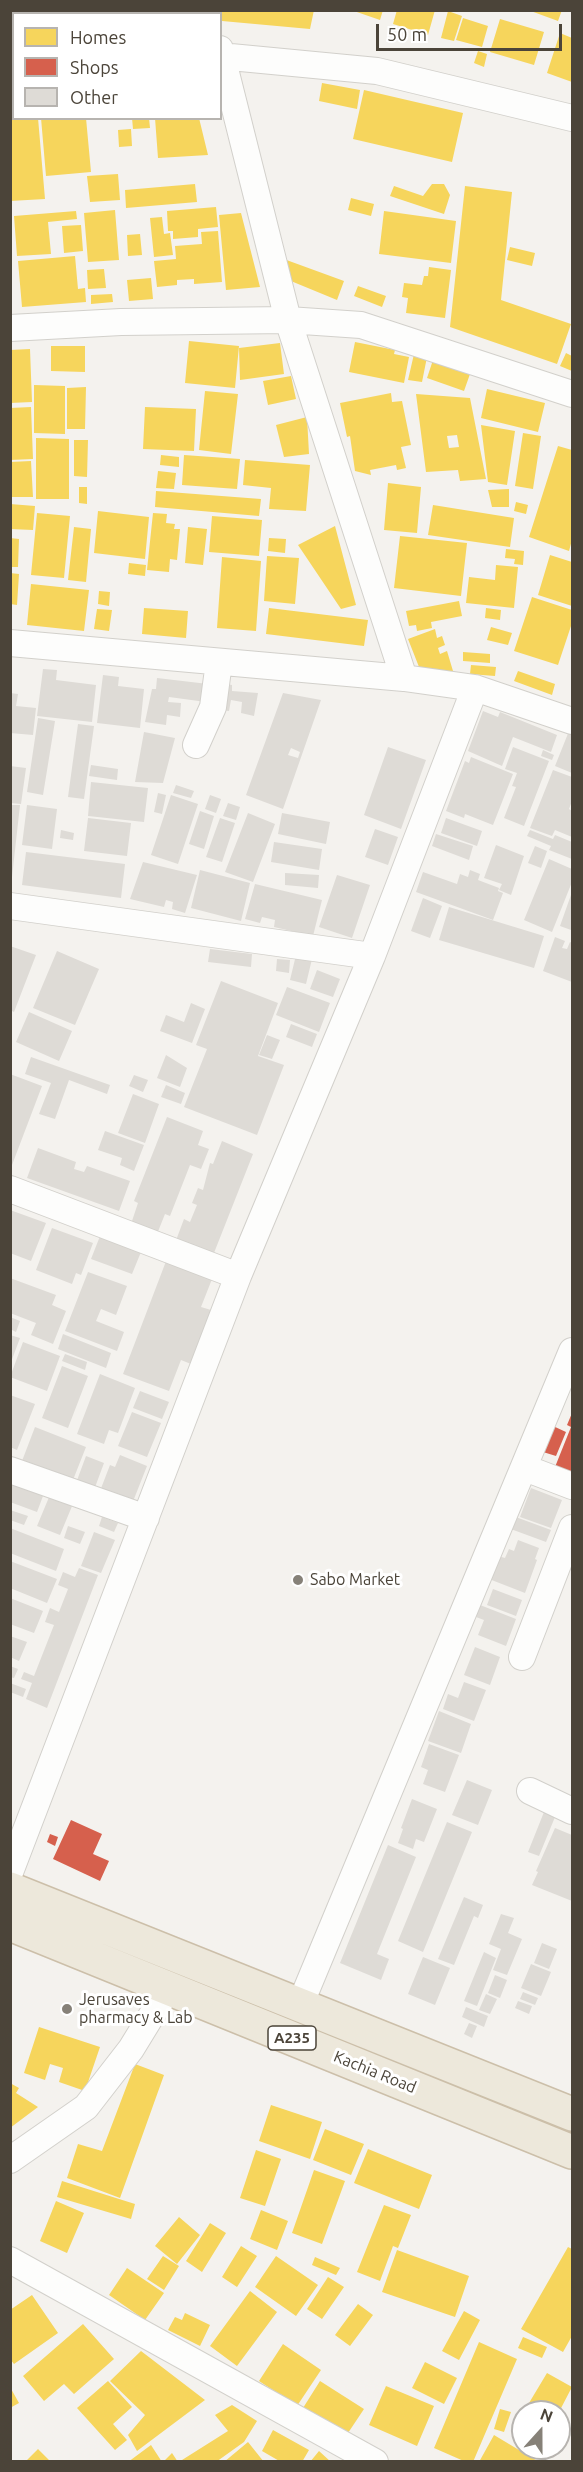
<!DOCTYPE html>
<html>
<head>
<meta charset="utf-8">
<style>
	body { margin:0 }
	#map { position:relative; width:583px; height:2472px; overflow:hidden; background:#f4f2ee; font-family:Ubuntu,sans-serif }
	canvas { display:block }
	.frame { position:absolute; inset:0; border:12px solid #4b4439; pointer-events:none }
	.legend { position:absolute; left:12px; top:12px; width:210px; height:108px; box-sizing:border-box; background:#fff; border:2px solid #b7b4b0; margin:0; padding:8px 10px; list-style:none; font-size:18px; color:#4b4439 }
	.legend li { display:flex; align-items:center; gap:12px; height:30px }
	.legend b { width:30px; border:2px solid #b7b4b0 }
	.north { position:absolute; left:511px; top:2400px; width:60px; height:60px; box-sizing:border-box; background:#fff; border:2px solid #b7b4b0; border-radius:50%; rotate:21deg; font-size:16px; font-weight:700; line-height:24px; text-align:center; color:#4b4439 }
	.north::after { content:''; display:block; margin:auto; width:21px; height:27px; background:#868178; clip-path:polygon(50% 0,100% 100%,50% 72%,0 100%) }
	.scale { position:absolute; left:376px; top:24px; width:186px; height:27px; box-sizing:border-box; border:3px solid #4b4439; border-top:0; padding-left:8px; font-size:18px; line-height:21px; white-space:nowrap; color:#4b4439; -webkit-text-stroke:4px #fff; paint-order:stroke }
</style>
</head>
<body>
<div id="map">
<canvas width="583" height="2472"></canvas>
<div class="frame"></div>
<ul class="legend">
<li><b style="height:16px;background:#f6d55c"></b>Homes</li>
<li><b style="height:16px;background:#d6604d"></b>Shops</li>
<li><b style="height:16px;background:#dedbd6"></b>Other</li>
</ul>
<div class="north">N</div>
<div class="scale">50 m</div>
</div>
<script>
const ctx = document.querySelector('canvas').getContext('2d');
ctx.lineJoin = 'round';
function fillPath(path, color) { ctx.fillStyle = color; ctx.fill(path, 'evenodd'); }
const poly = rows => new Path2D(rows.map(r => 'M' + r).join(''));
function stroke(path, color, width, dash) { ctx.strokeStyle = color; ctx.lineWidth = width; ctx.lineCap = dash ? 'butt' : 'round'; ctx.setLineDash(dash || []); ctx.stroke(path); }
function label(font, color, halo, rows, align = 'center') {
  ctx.font = font + ' Ubuntu,sans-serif'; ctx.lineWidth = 6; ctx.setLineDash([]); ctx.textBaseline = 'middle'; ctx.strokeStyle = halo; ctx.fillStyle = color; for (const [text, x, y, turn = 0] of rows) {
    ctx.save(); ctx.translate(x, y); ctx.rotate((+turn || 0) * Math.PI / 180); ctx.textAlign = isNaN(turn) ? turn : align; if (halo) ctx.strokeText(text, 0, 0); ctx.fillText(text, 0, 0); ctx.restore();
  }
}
const homes = poly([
	[218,10,314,10,310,29,222,21],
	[351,10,383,10,380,20],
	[397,10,435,10,428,35,393,24],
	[528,10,562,10,558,21],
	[448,11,462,16,454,41,441,38],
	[463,18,488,26,482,47,456,40],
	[500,19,544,32,534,65,490,52],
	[560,33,572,38,572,82,547,73],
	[478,51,487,54,484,67,474,63],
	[322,83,360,90,357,109,319,101],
	[364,90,463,113,452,162,353,139],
	[14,93,14,118,38,118,45,199,10,201,10,94],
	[41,118,86,118,91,172,46,176],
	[132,118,149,118,150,128,133,129],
	[155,118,199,118,208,155,158,158],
	[131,129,132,146,119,147,118,130],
	[118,174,120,200,90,202,87,176],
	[195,184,197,202,126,208,125,190],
	[432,184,444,184,450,195,444,214,390,196,394,186,423,196],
	[465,186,512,192,501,300,571,324,557,364,450,327],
	[351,198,374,204,371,216,348,210],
	[216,207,218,227,198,229,198,237,173,239,173,231,168,231,167,211],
	[115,210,119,260,88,262,84,213],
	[76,211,77,219,48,222,51,254,17,256,14,216],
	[384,211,456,221,451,263,379,254],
	[241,213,260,287,226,290,219,215],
	[162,217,164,234,170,233,173,255,154,257,150,218],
	[81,225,83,251,64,253,62,226],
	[218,231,222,282,194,284,194,279,177,280,177,285,157,287,154,261,176,259,175,246,202,244,201,232],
	[140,234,142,255,128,256,127,235],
	[510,247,535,253,532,266,507,260],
	[75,256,78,289,85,288,86,302,22,307,18,261],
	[281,258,344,281,337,300,286,279],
	[429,267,451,270,445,318,406,313,408,298,402,297,404,283,422,285,424,276,428,276],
	[104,269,106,288,88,289,87,270],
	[151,278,153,299,129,301,127,280],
	[358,286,386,296,382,307,354,296],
	[112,294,113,302,91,304,91,295],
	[189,341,239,346,235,388,185,383],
	[355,342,395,350,394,354,409,357,404,383,349,372],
	[280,343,284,374,240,380,239,348],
	[51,346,85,346,85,372,51,371],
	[30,349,32,402,10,403,10,350],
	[566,353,572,356,572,371,560,366],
	[414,354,427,357,422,382,408,380],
	[433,360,470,374,464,391,427,378],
	[291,376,296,399,268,405,263,381],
	[34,385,65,386,65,434,34,433],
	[86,387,85,429,67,429,67,388],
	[487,389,545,403,538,432,481,418],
	[205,391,238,394,231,454,199,450],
	[391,393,392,402,402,401,411,445,401,447,406,468,397,470,396,465,370,470,371,475,355,471,350,436,347,437,340,403],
	[416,394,470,398,486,479,460,481,458,470,426,472],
	[457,435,459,447,449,448,447,436],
	[31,407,33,459,10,460,10,408],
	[145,407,196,409,194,451,143,449],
	[307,417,309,454,284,457,276,425],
	[481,425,515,431,507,485,488,482],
	[523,433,541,436,533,489,515,486],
	[36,438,69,439,69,499,36,499],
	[74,440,88,440,87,477,74,476],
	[558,446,572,450,572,540,569,551,529,537],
	[161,455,179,457,179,467,160,465],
	[184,455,240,459,237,489,182,485],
	[245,460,310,465,306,511,269,509,271,488,243,485],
	[31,461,33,497,10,497,10,462],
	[158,471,176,473,174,489,156,488],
	[388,483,421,487,417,533,384,530],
	[79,487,87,487,87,504,79,503],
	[509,489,509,507,492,507,488,490],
	[156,491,261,499,259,516,155,507],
	[516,502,528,505,526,514,514,511],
	[10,504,35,506,33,530,10,529],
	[433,505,514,518,510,547,428,535],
	[98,511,149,517,145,559,94,553],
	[37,513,70,516,64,578,31,575],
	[153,513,167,514,166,523,175,524,174,529,180,529,177,560,170,559,169,572,147,570],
	[212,516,262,520,259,556,209,552],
	[335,526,356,605,341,609,298,545],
	[74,527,91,529,86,582,68,580],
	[188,527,207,529,203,565,185,563],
	[400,536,467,543,461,596,394,588],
	[10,538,19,539,18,567,10,567],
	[269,538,286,539,285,553,268,551],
	[506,549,524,551,523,565,514,564,515,559,505,558],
	[550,555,572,562,572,606,538,595],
	[267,556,299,558,295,604,264,601],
	[222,557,261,561,256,631,217,628],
	[129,563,146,565,145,576,128,574],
	[496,565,518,567,514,608,466,603,469,577,495,580],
	[10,573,19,574,17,605,10,604],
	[31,584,89,590,84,631,27,625],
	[99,591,110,592,109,606,98,604],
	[532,597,572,610,572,626,571,626,558,665,514,651],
	[459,601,462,616,431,622,432,628,417,631,416,625,409,626,406,611],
	[144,608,188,611,186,638,142,634],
	[269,608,368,620,364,646,266,634],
	[486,608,501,610,500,620,485,618],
	[97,609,112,610,109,631,94,629],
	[491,627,512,633,508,645,487,640],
	[435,629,437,638,442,636,445,645,438,648,440,654,447,651,453,671,421,672,408,639],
	[463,652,490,654,490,663,463,661],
	[471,665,496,667,495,676,470,674],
	[518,671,555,684,552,695,514,681],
	[39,2027,100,2047,85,2091,59,2082,63,2068,50,2064,45,2080,24,2073],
	[135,2064,164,2075,120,2198,67,2178,78,2144,102,2151],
	[10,2083,19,2088,16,2093,38,2107,10,2128],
	[271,2105,322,2122,310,2159,259,2141],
	[325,2129,364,2144,351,2175,313,2160],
	[368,2149,432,2175,419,2209,354,2183],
	[256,2150,281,2159,265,2206,240,2198],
	[314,2170,345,2181,322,2244,292,2233],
	[62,2181,135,2204,131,2219,57,2197],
	[56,2201,84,2213,67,2253,40,2241],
	[384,2205,411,2215,398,2248,393,2246,380,2281,357,2272],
	[261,2210,288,2221,277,2250,250,2239],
	[179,2217,200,2235,177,2264,155,2246],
	[210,2223,226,2233,202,2272,186,2261],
	[241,2246,257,2256,237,2287,222,2277],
	[568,2247,572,2249,572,2336,563,2352,521,2329],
	[397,2250,469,2276,455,2317,382,2292],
	[163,2256,179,2266,164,2290,147,2279],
	[276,2256,318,2285,296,2316,255,2287],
	[315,2257,340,2268,336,2275,312,2265],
	[127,2268,164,2293,145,2320,109,2295],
	[328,2277,344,2287,322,2319,307,2309],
	[250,2291,277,2312,237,2366,210,2346],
	[32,2295,58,2333,14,2364,10,2359,10,2310],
	[358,2304,373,2315,350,2346,335,2335],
	[464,2311,480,2320,459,2360,442,2351],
	[185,2313,210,2325,200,2346,168,2330,175,2317,182,2320],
	[83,2324,114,2359,74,2394,64,2384,44,2401,23,2376],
	[523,2337,547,2347,542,2358,518,2348],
	[479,2342,517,2359,473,2462,466,2462,434,2448],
	[283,2344,321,2370,297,2406,259,2381],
	[141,2351,205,2400,137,2451,128,2435,145,2415,110,2381],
	[425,2362,457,2378,444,2404,412,2388],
	[547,2373,572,2387,559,2412,544,2412,529,2403],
	[108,2381,132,2407,113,2424,127,2440,115,2450,77,2408],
	[320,2381,364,2409,346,2436,303,2408],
	[386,2386,434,2406,417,2446,369,2425],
	[10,2387,19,2403,10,2408],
	[232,2405,257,2421,244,2442,216,2462,183,2462,182,2460,228,2431,215,2415],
	[500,2409,511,2412,504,2432,494,2429],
	[273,2430,309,2450,302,2462,281,2462,262,2451],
	[494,2435,539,2462,479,2462],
	[248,2442,264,2462,224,2462],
	[151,2445,162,2462,128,2462],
	[38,2449,51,2462,25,2462],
	[319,2451,331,2462,310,2462],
	[172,2453,178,2462,163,2462]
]);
const shops = poly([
	[572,1413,572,1474,555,1467,571,1427,567,1425],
	[553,1426,566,1432,556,1456,543,1452],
	[71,1820,102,1834,93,1854,109,1861,100,1881,53,1859],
	[50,1834,58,1837,55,1846,47,1842]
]);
const building = poly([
	[43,669,57,670,56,680,96,685,92,722,37,716],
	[103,675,119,677,118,686,144,689,140,728,97,723],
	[157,678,208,684,206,702,169,697,168,702,181,703,180,717,167,715,166,725,145,722,152,689,156,689],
	[221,683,232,685,232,691,258,693,254,716,241,713,242,702,231,700,229,711,218,710],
	[10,693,18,694,16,706,36,708,33,735,10,733],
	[283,693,321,700,283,809,246,795],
	[291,748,300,752,298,758,288,755],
	[483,711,498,717,500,712,557,735,551,752,513,737,502,766,468,751],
	[38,718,55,721,43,795,27,792],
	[78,724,94,726,84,799,68,797],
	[569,731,572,732,572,773,555,766],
	[144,732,175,738,163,783,135,782],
	[388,747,426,760,401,829,364,815],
	[513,747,549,761,524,826,504,818,516,787,512,786,517,773,505,769],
	[543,750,554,755,552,760,541,756],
	[471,757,513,774,493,825,465,814,464,818,446,811,465,761,469,763],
	[91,765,118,769,117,780,89,776],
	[10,766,26,768,21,804,10,803],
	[553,770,572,777,572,801,569,809,572,811,572,837,555,830,552,836,530,828],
	[91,782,148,788,144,822,88,816],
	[176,785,194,791,191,798,173,793],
	[158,793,166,795,162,814,154,812],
	[171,795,198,804,178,864,151,855],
	[210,795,221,799,216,813,205,809],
	[228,803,240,807,236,820,223,816],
	[10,805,20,805,12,877,10,877],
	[27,805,57,809,52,849,22,845],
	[200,811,214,816,204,849,189,844],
	[248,813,275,824,253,882,225,872],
	[282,813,330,822,326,844,278,834],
	[88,818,131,823,127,856,84,851],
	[220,818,235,823,222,862,206,857],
	[446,818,482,831,477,846,441,833],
	[375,829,398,837,388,865,365,857],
	[61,830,74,833,73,840,60,838],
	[530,830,553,839,555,835,572,842,572,859,549,850,551,846,527,836],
	[436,834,473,846,469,860,432,846],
	[274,842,322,849,319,870,271,862],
	[496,845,524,856,511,895,499,890,502,884,484,878],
	[535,846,547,851,541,868,528,863],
	[26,852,125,864,121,898,22,885],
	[549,859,572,869,572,882,552,932,524,920],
	[143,862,197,875,185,913,172,909,173,902,166,900,164,907,130,899],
	[200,870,250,883,241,921,191,908],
	[470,870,480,874,478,880,499,888,498,891,503,893,493,920,416,892,423,872,457,884,460,874,468,877],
	[285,873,319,875,318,888,285,885],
	[337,875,370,885,352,938,319,927],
	[255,884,322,900,313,936,274,927,275,920,262,917,260,923,245,919],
	[572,892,572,927,571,930,560,926],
	[423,898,442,906,430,938,411,931],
	[449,907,544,936,534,968,439,940],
	[555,937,565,941,562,948,567,949,570,942,572,943,572,982,543,971],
	[10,946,36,955,14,1012,10,1010],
	[210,949,252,954,251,967,208,962],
	[57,951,99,969,75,1025,33,1008],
	[296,955,312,959,306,984,290,980],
	[277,959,290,960,289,973,276,971],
	[317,970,340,979,333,997,310,989],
	[221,981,278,1003,258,1056,284,1065,257,1135,184,1107,207,1049,196,1045],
	[287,987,330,1003,319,1032,276,1015],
	[191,1003,205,1009,192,1043,160,1031,166,1015,184,1022],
	[29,1012,72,1031,59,1061,16,1042],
	[291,1024,317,1034,312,1047,286,1037],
	[267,1035,280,1040,272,1059,259,1055],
	[166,1055,187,1068,180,1087,157,1078],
	[31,1057,110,1085,107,1094,69,1080,55,1119,39,1114,51,1083,25,1074],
	[10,1074,42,1086,12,1165,10,1164],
	[134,1075,148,1080,143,1092,129,1086],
	[166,1085,185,1093,181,1104,161,1097],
	[133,1094,159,1104,145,1143,118,1133],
	[167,1117,203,1131,198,1145,209,1149,201,1169,190,1165,170,1216,165,1214,157,1234,131,1224,138,1203,134,1201],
	[105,1131,144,1145,134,1171,120,1165,122,1158,98,1150],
	[222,1141,253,1154,212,1258,175,1243,184,1219,190,1222,197,1205,192,1203,198,1188,203,1190,210,1163,213,1164],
	[38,1148,76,1162,74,1169,84,1172,87,1166,130,1181,119,1211,27,1178],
	[10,1210,46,1223,31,1261,10,1253],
	[52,1228,93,1243,81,1275,76,1273,72,1284,36,1270],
	[102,1231,141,1252,132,1274,91,1259],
	[168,1256,214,1274,201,1307,211,1310,191,1364,181,1360,169,1391,123,1374],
	[88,1272,127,1286,116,1315,101,1309,96,1321,124,1332,117,1351,65,1331],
	[10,1278,56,1295,52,1305,66,1311,53,1344,31,1335,36,1323,10,1313],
	[10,1317,20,1321,16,1332,10,1329],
	[63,1334,111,1353,106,1368,58,1349],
	[10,1335,20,1338,11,1362,10,1362],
	[23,1342,60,1356,47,1391,10,1377],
	[65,1354,87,1362,85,1370,62,1361],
	[62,1366,88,1376,68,1428,42,1418],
	[100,1374,135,1388,118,1433,109,1430,104,1444,77,1434],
	[140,1391,169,1402,162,1419,133,1408],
	[10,1395,35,1404,17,1450,10,1447],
	[132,1412,161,1423,147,1457,118,1446],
	[35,1427,86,1447,73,1480,22,1461],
	[120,1455,147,1466,132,1504,100,1491,110,1465,115,1467],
	[86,1456,104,1463,94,1490,76,1483],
	[10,1483,43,1496,37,1512,10,1502],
	[531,1488,562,1500,551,1528,520,1517],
	[52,1490,75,1499,60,1535,37,1526],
	[10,1510,28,1516,24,1525,10,1520],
	[513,1516,551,1530,546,1542,508,1528],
	[102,1517,118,1523,114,1532,99,1526],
	[68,1526,85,1532,80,1544,64,1538],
	[10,1528,64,1549,56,1571,10,1553],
	[94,1532,115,1540,101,1573,81,1566],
	[518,1540,539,1548,535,1559,537,1560,525,1593,489,1579,498,1556,505,1558,509,1549,514,1551],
	[10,1561,57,1579,47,1603,10,1588],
	[79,1568,98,1575,47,1708,26,1699,32,1683,21,1679,24,1672,34,1676,54,1625,45,1622,50,1608,59,1612,68,1589,58,1585,63,1572,75,1577],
	[493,1589,522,1600,516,1616,487,1605],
	[10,1598,43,1611,34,1633,10,1624],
	[480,1605,516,1619,506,1646,478,1635,484,1620,476,1617],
	[10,1636,27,1642,19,1661,10,1657],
	[475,1647,500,1657,490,1685,464,1675],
	[10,1666,18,1669,14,1678,10,1677],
	[464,1682,486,1690,474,1721,443,1709,448,1694,458,1698],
	[10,1683,26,1689,23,1697,10,1692],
	[439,1711,471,1724,461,1753,428,1741],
	[429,1744,459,1755,445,1792,423,1784,428,1770,421,1767],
	[467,1780,492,1790,478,1825,452,1815],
	[412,1799,437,1809,424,1842,416,1839,413,1849,398,1843,403,1829,401,1828],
	[544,1812,555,1817,539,1856,528,1852],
	[447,1822,472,1832,423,1952,398,1941],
	[555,1828,572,1835,572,1901,532,1885,538,1872,536,1871],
	[388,1845,416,1857,377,1954,389,1959,381,1980,340,1963],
	[464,1897,483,1905,478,1918,474,1916,454,1965,438,1959],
	[501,1914,514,1918,508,1933,522,1939,507,1975,493,1970,501,1949,489,1944],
	[542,1943,557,1949,549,1969,534,1963],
	[484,1952,496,1958,477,2006,464,2001],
	[423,1957,450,1968,435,2005,408,1994],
	[531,1964,551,1972,541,1996,521,1988],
	[495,1975,507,1980,500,1998,488,1993],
	[523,1992,538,1998,535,2005,520,1999],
	[486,1994,497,1999,490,2014,479,2010],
	[518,2001,532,2006,529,2014,515,2008],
	[466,2007,488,2016,484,2027,462,2017],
	[469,2023,477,2026,472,2038,464,2034]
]);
const minor = poly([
	[206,10,208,14],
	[220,49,288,320,404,678],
	[220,56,377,71,572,118],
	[10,58,14,58],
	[10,328,121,322,288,320,361,325,572,394],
	[10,643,404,678,475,688,572,721],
	[196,745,213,707,219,662],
	[10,906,372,956],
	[10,1189,238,1276],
	[525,1468,572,1486],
	[10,1470,146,1518],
	[522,1657,572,1528],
	[530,1791,572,1811],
	[10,1872,238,1276,372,956,475,688],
	[300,2005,572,1351],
	[10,2160,86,2107,131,2049,169,1987],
	[10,2260,375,2462]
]);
const highway = poly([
	[10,1889,572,2114],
	[10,1924,572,2152]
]);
const markers = [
	[298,1580,6,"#868178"],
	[67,2009,6,"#868178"]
];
const shields = [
	[292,2038,48]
];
const shieldNames = [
	["A235",292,2038]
];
const poiNames = [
	["Sabo Market",310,1580],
	["Jerusaves",79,2000],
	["pharmacy & Lab",79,2018]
];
const streetNames = [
	["Kachia Road",375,2072,22]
];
fillPath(homes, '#f6d55c');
fillPath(shops, '#d6604d');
fillPath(building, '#dedbd6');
stroke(minor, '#d2d0cb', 28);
stroke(highway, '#ccbfa9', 36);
stroke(minor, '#fdfdfc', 26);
stroke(highway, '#ede8db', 33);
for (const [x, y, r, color] of markers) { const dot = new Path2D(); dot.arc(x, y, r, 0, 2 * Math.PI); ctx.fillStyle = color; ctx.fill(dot); stroke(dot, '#fff', 2); }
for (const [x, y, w] of shields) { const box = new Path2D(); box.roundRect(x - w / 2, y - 12, w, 24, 4.5); ctx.fillStyle = '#fff'; ctx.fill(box); stroke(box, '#4b4439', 1.5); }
label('bold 15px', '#4b4439', null, shieldNames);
label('16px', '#4b4439', '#fff', poiNames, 'left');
label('16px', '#4b4439', '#fff', streetNames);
</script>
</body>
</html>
